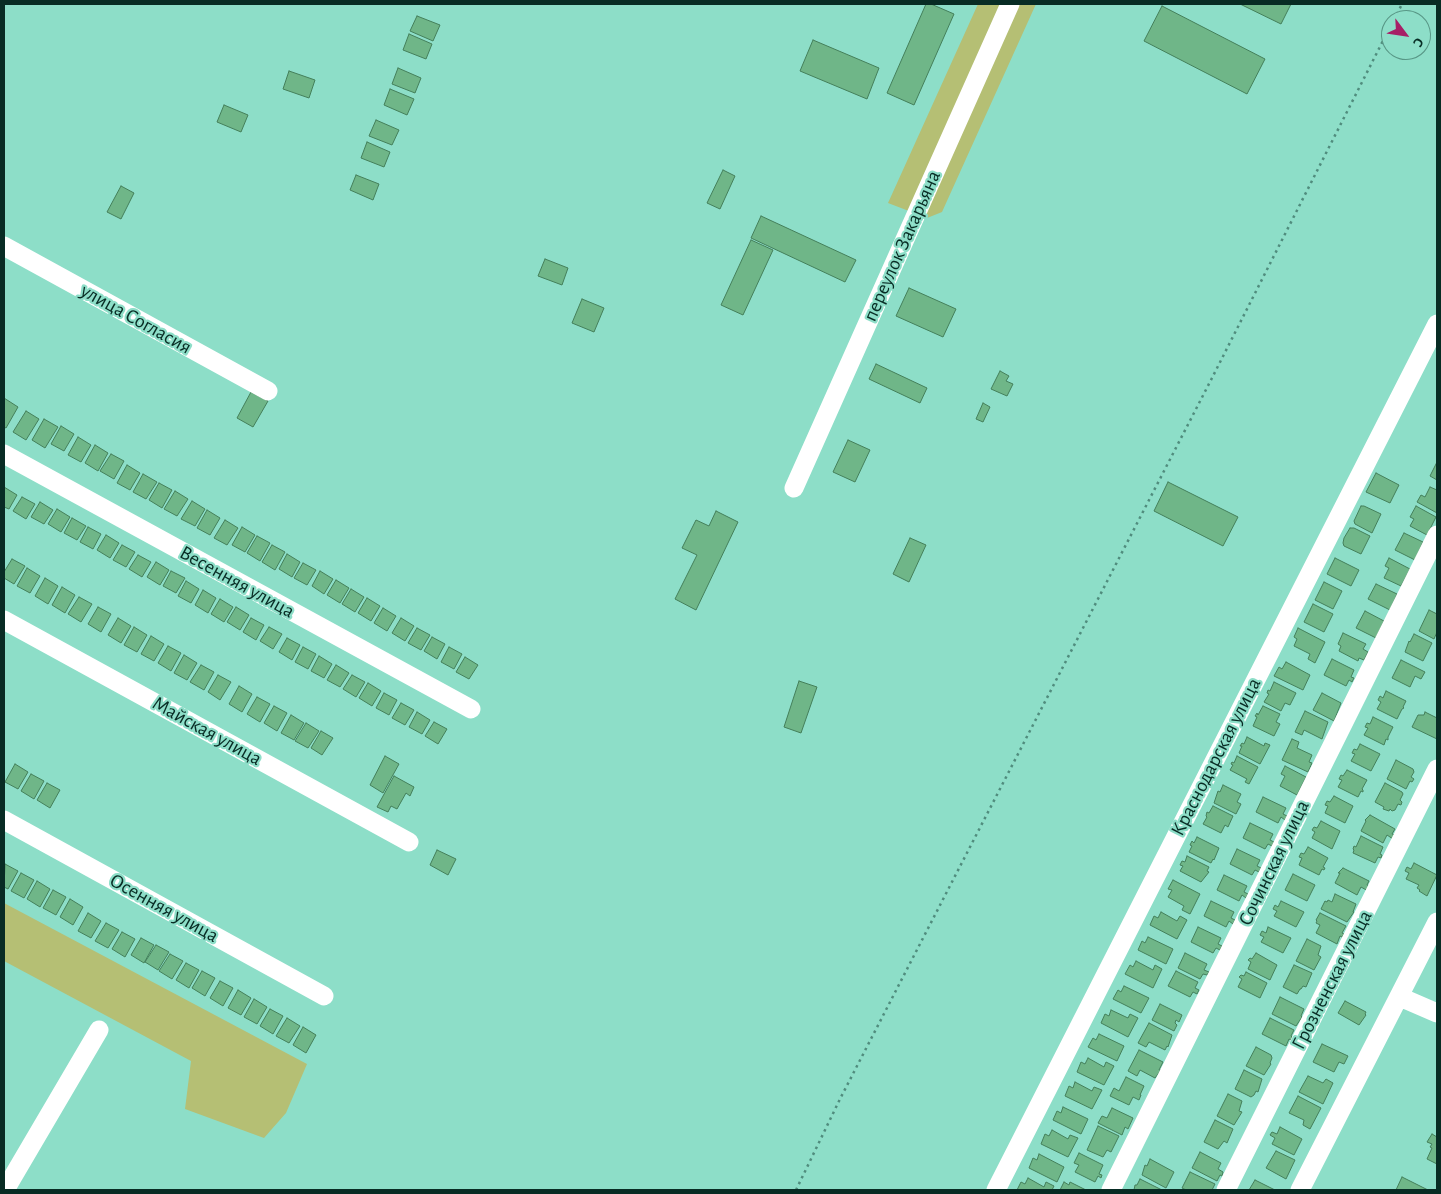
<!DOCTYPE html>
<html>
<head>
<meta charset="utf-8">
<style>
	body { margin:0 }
	#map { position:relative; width:1441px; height:1194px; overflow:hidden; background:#8ddec8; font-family:"Alegreya Sans",sans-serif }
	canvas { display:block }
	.frame { position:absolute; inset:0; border:5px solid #082c24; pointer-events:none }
	.north { position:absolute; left:1381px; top:10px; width:50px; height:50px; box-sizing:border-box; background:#8ddec8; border:1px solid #589786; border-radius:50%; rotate:121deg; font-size:14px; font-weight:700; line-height:20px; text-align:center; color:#082c24 }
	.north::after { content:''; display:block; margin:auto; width:18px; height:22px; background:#a71f66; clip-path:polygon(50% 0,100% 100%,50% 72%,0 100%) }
</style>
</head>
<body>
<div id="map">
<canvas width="1441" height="1194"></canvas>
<div class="frame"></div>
<div class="north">С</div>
</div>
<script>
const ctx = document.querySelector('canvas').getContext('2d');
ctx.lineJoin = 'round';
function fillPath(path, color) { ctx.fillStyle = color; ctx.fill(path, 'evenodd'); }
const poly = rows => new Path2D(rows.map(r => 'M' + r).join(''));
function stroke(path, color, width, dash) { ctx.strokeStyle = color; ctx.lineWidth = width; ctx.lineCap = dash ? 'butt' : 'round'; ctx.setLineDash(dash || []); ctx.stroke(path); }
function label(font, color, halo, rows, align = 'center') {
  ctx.font = font + ' "Alegreya Sans",sans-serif'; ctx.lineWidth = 4.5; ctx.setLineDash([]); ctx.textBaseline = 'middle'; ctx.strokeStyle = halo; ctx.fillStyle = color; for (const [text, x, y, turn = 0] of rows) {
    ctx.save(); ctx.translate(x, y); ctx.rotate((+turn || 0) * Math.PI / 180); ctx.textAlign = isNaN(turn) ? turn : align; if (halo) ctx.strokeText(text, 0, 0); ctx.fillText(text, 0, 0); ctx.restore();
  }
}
const green = poly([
	[978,4,1036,4,942,212,927,218,888,203],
	[4,903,307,1064,286,1113,264,1138,185,1109,191,1061,4,961]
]);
const building = poly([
	[926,4,931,4,954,14,914,105,887,93,926,4],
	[1240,4,1291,4,1281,24,1240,4],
	[1162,6,1265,59,1247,94,1144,41,1162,6],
	[417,16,440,25,433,41,410,31,417,16],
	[409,34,432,44,426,59,403,50,409,34],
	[813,40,879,68,867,99,800,71,813,40],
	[398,68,421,78,415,93,392,84,398,68],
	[289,71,315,80,309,98,283,89,289,71],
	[390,89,414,99,407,115,384,105,390,89],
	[224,105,248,115,241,132,217,122,224,105],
	[376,120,399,130,392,145,369,136,376,120],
	[367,142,390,152,384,167,361,158,367,142],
	[723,170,735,176,720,209,707,203,723,170],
	[356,175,379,184,373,200,350,190,356,175],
	[121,186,134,193,121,219,107,212,121,186],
	[761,216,856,260,845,282,751,238,761,216],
	[751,240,773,250,743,315,721,305,751,240],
	[545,259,568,268,562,285,538,276,545,259],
	[909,288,956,309,943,337,896,316,909,288],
	[582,299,604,308,594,332,572,323,582,299],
	[876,364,927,388,920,403,869,379,876,364],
	[1000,371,1009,376,1006,381,1013,384,1007,396,991,389,1000,371],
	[251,392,268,401,253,427,237,418,251,392],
	[4,398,18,407,6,428,4,427,4,398],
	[983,403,990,407,983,422,976,419,983,403],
	[26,411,39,419,26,440,13,432,26,411],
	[44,419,58,427,45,448,32,440,44,419],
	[61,426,74,434,64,451,51,444,61,426],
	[78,437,91,445,81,462,68,455,78,437],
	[848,440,870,450,855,482,833,472,848,440],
	[95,445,108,453,98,471,85,463,95,445],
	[111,454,124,461,114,479,100,471,111,454],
	[1437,462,1437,480,1430,476,1437,462],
	[127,465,140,473,130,490,117,483,127,465],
	[1376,473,1399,485,1390,503,1366,492,1376,473],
	[143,474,157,482,146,499,133,492,143,474],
	[1168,482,1238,517,1223,546,1154,511,1168,482],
	[159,483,172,490,162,508,149,500,159,483],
	[4,487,17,495,9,509,4,507,4,487],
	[1430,487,1437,490,1437,513,1417,502,1421,495,1425,497,1430,487],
	[175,491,188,499,177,516,164,509,175,491],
	[22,497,35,504,26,519,13,511,22,497],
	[192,501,205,509,195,526,181,519,192,501],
	[40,502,53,510,44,524,31,517,40,502],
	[1361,506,1364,506,1381,514,1372,533,1355,524,1354,521,1361,506],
	[1416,506,1436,517,1427,535,1410,526,1414,519,1410,517,1416,506],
	[57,509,70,517,61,532,48,524,57,509],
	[207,510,220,518,210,535,197,528,207,510],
	[716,511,738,522,696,610,675,599,697,555,682,548,696,520,709,526,716,511],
	[72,518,86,526,77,540,64,533,72,518],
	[225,520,238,528,227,545,214,538,225,520],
	[88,527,101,534,93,549,80,542,88,527],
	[242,527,255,535,245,552,232,545,242,527],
	[1350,528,1354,528,1370,536,1361,554,1344,546,1343,543,1344,538,1350,528],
	[1404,533,1423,542,1415,560,1395,550,1404,533],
	[106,535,119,543,110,558,97,550,106,535],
	[257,536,270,543,260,561,247,553,257,536],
	[910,538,926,545,909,582,893,574,910,538],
	[122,545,135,552,126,567,113,560,122,545],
	[272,545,285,552,275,570,262,562,272,545],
	[287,554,300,562,292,577,279,569,287,554],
	[138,555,151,562,142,577,129,569,138,555],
	[1335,558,1359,570,1351,586,1327,574,1335,558],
	[1389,558,1410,569,1401,586,1384,578,1389,568,1385,566,1389,558],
	[12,559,25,566,14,584,4,578,4,572,12,559],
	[156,562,169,570,160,585,147,577,156,562],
	[303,563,316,570,307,585,294,578,303,563],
	[27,568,40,576,30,593,17,586,27,568],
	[171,571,185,578,176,593,163,586,171,571],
	[320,571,333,579,324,594,312,586,320,571],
	[45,578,58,586,48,604,35,596,45,578],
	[336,580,349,588,340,603,327,595,336,580],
	[186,581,199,589,191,603,178,596,186,581],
	[1324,582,1342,591,1333,609,1315,600,1324,582],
	[1376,584,1397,594,1390,610,1368,599,1376,584],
	[62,587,75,595,65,613,52,605,62,587],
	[351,589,364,597,355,612,342,604,351,589],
	[203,590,216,598,208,613,195,605,203,590],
	[79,597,92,604,81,622,68,614,79,597],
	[367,598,380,606,371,621,358,613,367,598],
	[220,599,233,607,224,622,211,614,220,599],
	[1313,604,1333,614,1324,632,1304,622,1313,604],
	[98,607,111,614,101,632,88,624,98,607],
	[236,607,249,615,240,630,227,622,236,607],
	[383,608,396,616,387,631,374,623,383,608],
	[1429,610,1437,614,1437,632,1434,639,1419,631,1429,610],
	[1365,611,1384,621,1376,638,1356,628,1365,611],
	[118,618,131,626,121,643,108,635,118,618],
	[251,618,264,625,256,640,243,632,251,618],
	[401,618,414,626,405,641,392,633,401,618],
	[134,627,147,635,137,652,124,645,134,627],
	[269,627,282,634,273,649,260,641,269,627],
	[417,628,430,635,421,650,408,643,417,628],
	[1298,628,1325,642,1315,663,1308,659,1310,654,1294,646,1297,639,1294,637,1298,628],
	[1343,633,1366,644,1363,649,1368,652,1364,660,1359,658,1358,661,1339,651,1341,646,1338,644,1343,633],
	[1414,634,1432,643,1423,661,1405,652,1409,641,1410,642,1414,634],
	[151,636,164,644,154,661,141,654,151,636],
	[432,637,445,644,437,659,424,651,432,637],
	[287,638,300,645,292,660,279,652,287,638],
	[168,646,181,653,171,671,158,663,168,646],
	[303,647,316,654,308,669,295,662,303,647],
	[449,647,462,654,454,669,441,662,449,647],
	[184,655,197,663,187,680,174,673,184,655],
	[319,656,332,664,324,678,311,671,319,656],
	[465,657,478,665,469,679,456,672,465,657],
	[1332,659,1354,670,1351,677,1354,678,1352,682,1349,680,1346,686,1324,675,1332,659],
	[1401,660,1425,672,1421,679,1415,676,1410,687,1392,678,1401,660],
	[1286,662,1310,675,1303,690,1274,676,1279,667,1282,669,1286,662],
	[201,665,214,672,204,690,190,682,201,665],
	[336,665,349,673,340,687,327,680,336,665],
	[218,675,231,682,220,700,208,692,218,675],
	[352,675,365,682,356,697,343,689,352,675],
	[799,681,817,687,801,733,784,727,799,681],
	[1274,682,1296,693,1290,705,1285,703,1281,711,1264,702,1269,694,1267,693,1268,690,1270,691,1274,682],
	[368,683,381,691,372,706,359,698,368,683],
	[239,686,252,694,242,712,229,704,239,686],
	[1386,691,1406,701,1403,707,1404,708,1402,709,1397,719,1377,709,1381,702,1378,700,1380,696,1383,698,1386,691],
	[384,693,397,700,389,715,376,708,384,693],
	[1322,693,1341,703,1334,721,1313,710,1322,693],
	[257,697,270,704,260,722,247,714,257,697],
	[401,703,414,710,405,725,392,718,401,703],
	[274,706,287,713,277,731,264,723,274,706],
	[1263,706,1280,714,1276,722,1280,724,1274,736,1253,726,1257,717,1255,716,1257,713,1258,715,1263,706],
	[1305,711,1328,722,1322,739,1304,730,1302,735,1295,732,1305,711],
	[417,712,430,720,422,734,409,727,417,712],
	[1425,712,1437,718,1437,739,1412,727,1418,715,1424,715,1425,712],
	[291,715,304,723,294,740,281,733,291,715],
	[1373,717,1393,727,1388,737,1388,740,1386,739,1384,745,1364,735,1368,728,1365,727,1367,723,1370,724,1373,717],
	[434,722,447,729,438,744,425,736,434,722],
	[306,723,319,731,308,748,295,741,306,723],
	[321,731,333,738,322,755,311,748,321,731],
	[1247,737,1264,746,1265,743,1270,745,1260,764,1239,753,1242,746,1240,746,1242,743,1244,744,1247,737],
	[1292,739,1299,742,1297,748,1312,755,1309,762,1312,763,1308,772,1282,760,1292,739],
	[1360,744,1380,754,1371,771,1351,761,1355,754,1352,753,1354,749,1357,750,1360,744],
	[385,756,399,764,383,793,370,785,385,756],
	[1237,756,1258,767,1249,784,1245,782,1247,779,1230,770,1233,765,1231,764,1232,762,1234,763,1237,756],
	[1396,760,1413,769,1414,772,1411,777,1414,779,1412,782,1410,781,1406,789,1387,779,1396,760],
	[15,764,28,772,18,789,5,782,15,764],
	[1285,766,1306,777,1297,795,1280,786,1285,776,1281,774,1285,766],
	[1347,770,1367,780,1362,789,1363,790,1363,792,1361,791,1358,797,1338,787,1342,780,1339,779,1341,775,1343,776,1347,770],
	[31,774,44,781,34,799,21,791,31,774],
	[394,776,414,787,410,796,406,793,397,809,391,806,388,812,377,807,394,776],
	[47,783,60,790,50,808,37,800,47,783],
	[1385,783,1402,792,1403,794,1400,800,1402,802,1401,805,1398,804,1395,810,1392,811,1390,809,1389,811,1383,809,1384,807,1375,802,1385,783],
	[1223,785,1241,794,1237,802,1241,804,1236,814,1214,803,1218,791,1220,792,1223,785],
	[1334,796,1353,806,1345,823,1325,813,1328,806,1325,805,1327,801,1330,802,1334,796],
	[1263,797,1286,808,1283,814,1287,816,1285,820,1281,817,1278,823,1256,812,1263,797],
	[1213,806,1233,816,1228,827,1225,825,1221,833,1203,824,1207,817,1206,816,1207,812,1209,813,1213,806],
	[1370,815,1395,829,1392,834,1395,835,1393,839,1387,835,1383,843,1361,831,1366,821,1365,820,1370,815],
	[1321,821,1340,831,1332,849,1312,838,1315,832,1312,830,1314,827,1317,828,1321,821],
	[1250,823,1273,834,1270,840,1274,842,1272,846,1268,844,1265,849,1243,838,1250,823],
	[1361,836,1383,847,1380,854,1382,855,1381,858,1378,857,1375,863,1353,853,1354,850,1353,849,1354,846,1356,847,1361,836],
	[1197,837,1219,848,1214,860,1213,859,1211,863,1189,852,1192,846,1190,845,1192,841,1194,843,1197,837],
	[1308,847,1328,858,1323,867,1325,868,1324,870,1322,869,1319,875,1299,865,1302,858,1299,857,1301,853,1304,854,1308,847],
	[1237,849,1260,860,1257,866,1261,868,1259,872,1255,870,1252,875,1230,864,1237,849],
	[437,850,456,859,448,875,430,865,437,850],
	[1187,856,1209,867,1207,871,1209,872,1201,882,1180,871,1183,866,1180,865,1182,861,1185,862,1187,856],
	[1414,863,1437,875,1427,896,1419,891,1420,890,1417,888,1419,885,1406,879,1409,873,1405,871,1407,867,1411,869,1414,863],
	[5,864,18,871,8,889,4,887,5,864],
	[1343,868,1369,881,1367,885,1370,886,1368,891,1361,887,1357,895,1335,883,1340,873,1338,873,1343,868],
	[21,873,34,880,24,898,11,891,21,873],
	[1293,874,1315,885,1307,901,1285,890,1293,874],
	[1224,875,1247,886,1244,892,1248,894,1246,898,1242,895,1239,901,1217,890,1224,875],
	[1173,880,1200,894,1190,914,1182,910,1184,906,1168,897,1172,890,1168,889,1173,880],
	[37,881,50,889,40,907,27,899,37,881],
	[53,890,66,897,56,915,43,908,53,890],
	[1335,894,1356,904,1353,912,1354,912,1347,922,1321,909,1325,901,1327,902,1328,900,1332,902,1335,894],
	[70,899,83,907,73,925,60,917,70,899],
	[1211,901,1234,912,1231,918,1235,920,1233,924,1229,921,1226,927,1204,916,1211,901],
	[1281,901,1304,912,1296,927,1274,916,1277,911,1273,909,1275,905,1278,907,1281,901],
	[1161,912,1177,921,1180,916,1187,920,1177,939,1150,925,1154,916,1158,918,1161,912],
	[88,913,101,921,91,938,78,931,88,913],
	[1320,913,1346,926,1342,933,1344,934,1342,937,1340,936,1337,944,1316,933,1320,925,1316,923,1317,921,1316,920,1320,913],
	[106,923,119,930,108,948,95,941,106,923],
	[1198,927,1221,938,1218,944,1222,946,1220,950,1216,948,1213,953,1191,942,1198,927],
	[1268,927,1291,938,1283,953,1261,942,1264,937,1260,935,1262,931,1266,933,1268,927],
	[122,932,135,939,125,957,112,949,122,932],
	[1148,937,1173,949,1166,964,1138,950,1142,941,1145,943,1148,937],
	[141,938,154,945,144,963,131,955,141,938],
	[1307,939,1321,946,1318,955,1321,957,1314,970,1296,961,1307,939],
	[156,945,169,952,158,970,145,962,156,945],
	[1185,953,1207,964,1204,970,1209,972,1207,975,1203,974,1200,979,1178,968,1185,953],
	[1256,953,1277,965,1270,980,1248,969,1251,962,1248,960,1250,958,1252,959,1256,953],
	[170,954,183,961,172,979,159,971,170,954],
	[1136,961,1153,970,1155,965,1162,969,1153,988,1125,974,1130,965,1133,967,1136,961],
	[186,963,199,970,189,988,176,980,186,963],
	[1294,965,1312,973,1306,987,1303,986,1301,989,1300,989,1297,994,1283,987,1294,965],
	[202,971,215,978,205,996,192,988,202,971],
	[1176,971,1198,982,1195,988,1199,990,1197,994,1193,992,1190,997,1168,986,1176,971],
	[1246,972,1267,983,1260,998,1238,987,1242,979,1239,977,1241,975,1244,976,1246,972],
	[220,981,233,988,223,1006,210,998,220,981],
	[1124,986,1149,998,1141,1013,1113,999,1118,990,1121,992,1124,986],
	[238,990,251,998,241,1015,228,1008,238,990],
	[1280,997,1304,1009,1301,1016,1302,1017,1296,1026,1272,1014,1280,997],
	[254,999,267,1007,257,1024,244,1017,254,999],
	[1345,1001,1366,1012,1365,1014,1366,1015,1359,1025,1338,1013,1345,1001],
	[1160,1004,1182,1015,1179,1022,1176,1020,1175,1023,1177,1025,1174,1031,1152,1020,1160,1004],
	[270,1009,283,1016,273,1034,260,1026,270,1009],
	[1111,1010,1128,1018,1130,1014,1138,1018,1128,1037,1101,1023,1105,1014,1109,1016,1111,1010],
	[287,1018,300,1026,289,1043,276,1036,287,1018],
	[1270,1018,1294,1030,1291,1036,1292,1037,1291,1040,1289,1039,1286,1046,1262,1034,1270,1018],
	[1149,1023,1172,1035,1168,1047,1167,1046,1165,1050,1149,1042,1146,1047,1138,1043,1149,1023],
	[303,1027,316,1035,306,1053,293,1045,303,1027],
	[1099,1034,1124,1046,1117,1061,1088,1047,1093,1038,1096,1040,1099,1034],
	[1322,1044,1348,1056,1344,1064,1339,1062,1334,1072,1313,1062,1322,1044],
	[1256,1047,1271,1055,1272,1058,1270,1063,1271,1064,1264,1075,1246,1066,1256,1047],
	[1139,1050,1163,1062,1159,1070,1161,1070,1155,1078,1140,1070,1137,1076,1128,1071,1139,1050],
	[1088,1058,1104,1067,1106,1062,1114,1066,1104,1085,1077,1072,1081,1062,1085,1064,1088,1058],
	[1244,1070,1262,1079,1258,1092,1256,1091,1254,1095,1251,1097,1235,1089,1244,1070],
	[1308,1076,1323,1083,1326,1079,1333,1083,1323,1104,1299,1092,1308,1076],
	[1126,1077,1144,1086,1140,1095,1141,1095,1139,1100,1133,1097,1129,1105,1110,1096,1114,1088,1119,1091,1126,1077],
	[1075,1082,1092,1091,1094,1087,1102,1090,1092,1109,1065,1096,1069,1086,1073,1088,1075,1082],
	[1228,1094,1242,1101,1239,1111,1242,1112,1234,1125,1217,1116,1228,1094],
	[1298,1096,1321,1108,1310,1129,1303,1125,1304,1120,1289,1113,1298,1096],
	[1063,1107,1088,1119,1081,1134,1053,1120,1057,1111,1061,1113,1063,1107],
	[1112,1108,1133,1118,1128,1129,1125,1127,1122,1135,1098,1123,1102,1116,1107,1118,1112,1108],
	[1215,1120,1233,1129,1227,1143,1224,1141,1218,1149,1204,1142,1215,1120],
	[1098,1126,1119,1136,1111,1152,1107,1150,1103,1157,1087,1150,1098,1126],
	[1280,1127,1302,1139,1294,1155,1272,1144,1275,1138,1270,1135,1272,1132,1277,1134,1280,1127],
	[1052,1130,1068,1139,1070,1135,1078,1138,1068,1157,1041,1144,1045,1134,1049,1136,1052,1130],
	[1432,1134,1437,1137,1437,1164,1427,1159,1432,1148,1430,1147,1432,1144,1427,1142,1432,1134],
	[1276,1151,1295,1160,1286,1179,1266,1168,1276,1151],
	[1200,1152,1221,1163,1218,1169,1223,1172,1222,1176,1220,1175,1217,1181,1192,1168,1200,1152],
	[1079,1153,1103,1165,1099,1174,1102,1175,1101,1178,1098,1176,1095,1182,1075,1172,1079,1165,1074,1163,1079,1153],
	[1039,1154,1064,1167,1057,1182,1029,1168,1033,1158,1037,1160,1039,1154],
	[1150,1159,1174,1172,1166,1188,1142,1175,1145,1165,1147,1166,1150,1159],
	[1190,1172,1215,1184,1212,1190,1186,1190,1182,1188,1190,1172],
	[1402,1177,1428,1190,1396,1190,1402,1177],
	[1028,1178,1044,1187,1046,1182,1054,1186,1052,1190,1017,1190,1021,1182,1025,1184,1028,1178],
	[1140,1179,1162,1190,1134,1190,1135,1185,1137,1185,1140,1179],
	[1255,1180,1275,1190,1249,1190,1255,1180],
	[1064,1182,1069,1185,1070,1182,1086,1190,1060,1190,1064,1182]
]);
const path = poly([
	[1394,20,1402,4],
	[796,1190,840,1099,1212,378,1391,25]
]);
const minor = poly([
	[4,246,268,391],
	[4,454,471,709],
	[794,488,1010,4],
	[4,620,409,842],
	[4,820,324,996],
	[1400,997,1437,1013],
	[5,1190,99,1030],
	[996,1190,1437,324],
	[1111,1190,1437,535],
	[1226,1190,1437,769],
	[1300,1190,1437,922]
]);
const streetNames = [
	["переулок Закарьяна",902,246,-66],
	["улица Согласия",136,319,29],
	["Весенняя улица",237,582,29],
	["Майская улица",207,731,29],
	["Краснодарская улица",1216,757,-63],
	["Сочинская улица",1274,863,-64],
	["Осенняя улица",164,908,29],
	["Грозненская улица",1332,980,-63]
];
fillPath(green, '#b5bf74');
fillPath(building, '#6fb688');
stroke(building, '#447f5a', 1);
stroke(path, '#508c7d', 2.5, [2.5, 4]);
stroke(minor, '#fff', 19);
label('20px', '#082c24', '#8ddec8', streetNames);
</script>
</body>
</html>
